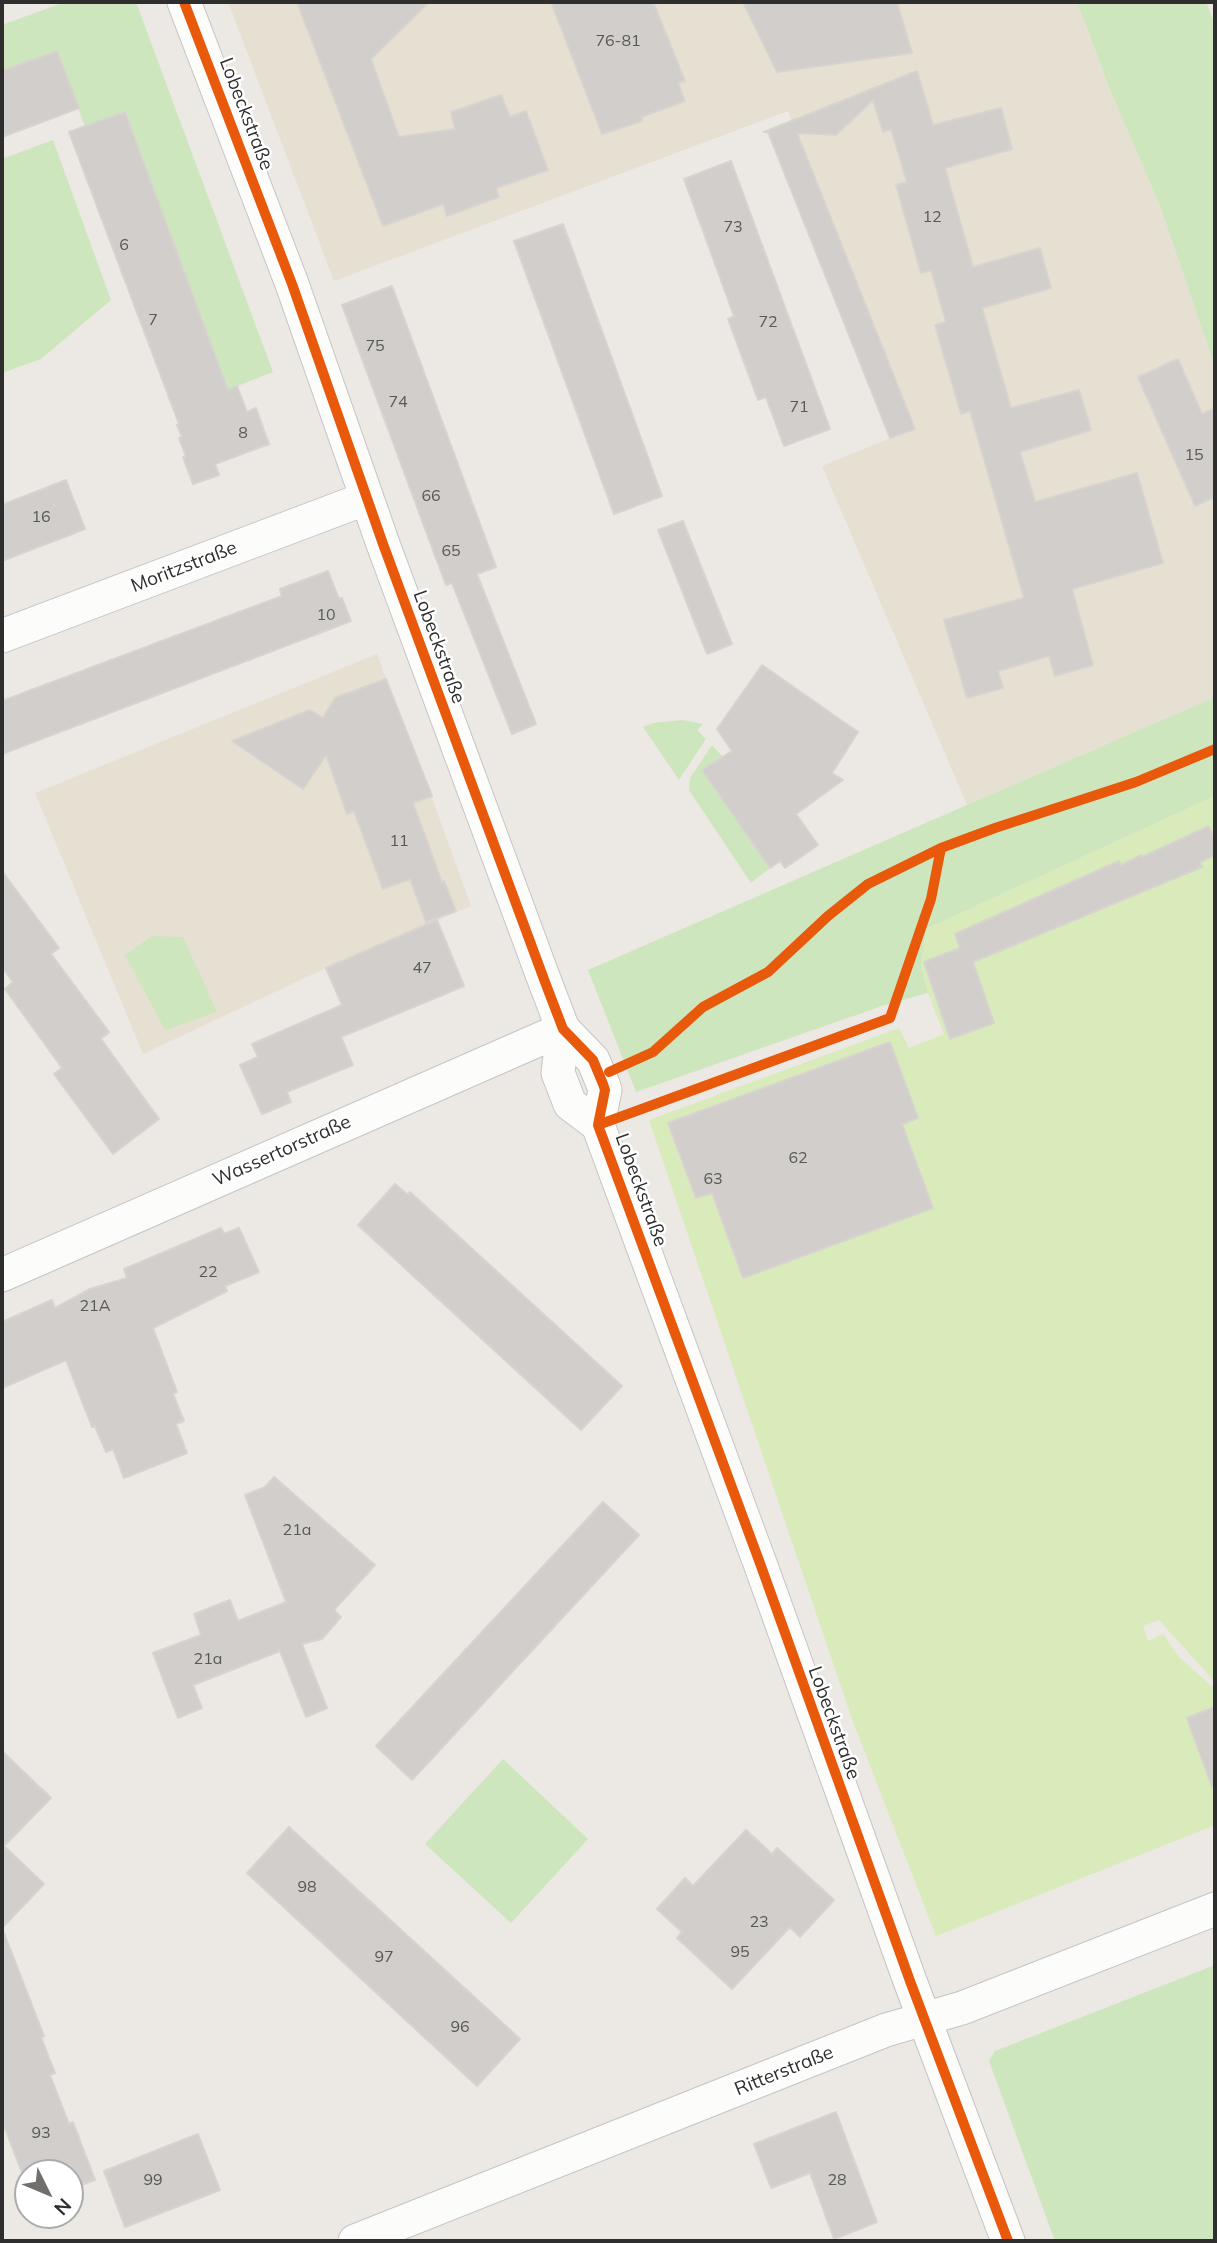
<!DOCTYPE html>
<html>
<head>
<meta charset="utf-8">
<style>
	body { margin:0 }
	#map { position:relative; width:1217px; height:2243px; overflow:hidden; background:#ece8e4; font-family:Mulish,sans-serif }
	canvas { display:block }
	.frame { position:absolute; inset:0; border:4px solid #2e2e2e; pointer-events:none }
	.north { position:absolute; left:14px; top:2159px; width:70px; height:70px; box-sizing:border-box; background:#fff; border:2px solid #ababab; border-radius:50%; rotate:133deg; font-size:19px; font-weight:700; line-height:28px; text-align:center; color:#2e2e2e }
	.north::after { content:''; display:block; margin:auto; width:24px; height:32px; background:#706f6e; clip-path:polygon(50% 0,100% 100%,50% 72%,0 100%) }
</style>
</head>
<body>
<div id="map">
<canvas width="1217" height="2243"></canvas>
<div class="frame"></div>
<div class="north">N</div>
</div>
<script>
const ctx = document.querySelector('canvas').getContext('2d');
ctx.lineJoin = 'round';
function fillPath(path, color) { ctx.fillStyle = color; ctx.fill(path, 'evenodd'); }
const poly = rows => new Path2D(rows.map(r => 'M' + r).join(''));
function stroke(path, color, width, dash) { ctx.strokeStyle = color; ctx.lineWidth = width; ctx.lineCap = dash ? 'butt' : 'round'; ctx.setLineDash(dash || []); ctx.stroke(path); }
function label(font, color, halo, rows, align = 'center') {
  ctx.font = font + ' Mulish,sans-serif'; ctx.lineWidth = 5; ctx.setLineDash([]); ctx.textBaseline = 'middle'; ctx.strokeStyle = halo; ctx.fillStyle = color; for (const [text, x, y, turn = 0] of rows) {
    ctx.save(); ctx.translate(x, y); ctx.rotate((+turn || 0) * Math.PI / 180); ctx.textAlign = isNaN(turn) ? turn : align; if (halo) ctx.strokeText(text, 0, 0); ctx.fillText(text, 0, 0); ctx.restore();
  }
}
const education = poly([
	[228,2,1077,2,1112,95,1159,203,1215,367,1215,697,967,805,822,466,915,428,788,111,334,281],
	[377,654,404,727,414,748,471,906,326,968,143,1054,35,793]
]);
const green = poly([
	[65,2,136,2,273,372,225,391,214,352,125,113,85,127,57,51,2,71,2,25],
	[1077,2,1206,2,1215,25,1215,367,1159,203,1112,95],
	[53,140,111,300,41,359,2,373,2,159],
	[1215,697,1215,796,926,929,921,966,928,993,885,1005,636,1092,588,970],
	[683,720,703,724,697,730,706,739,679,780,643,727,653,723],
	[712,745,723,757,703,771,770,868,751,883,689,790,690,778],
	[152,936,183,937,217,1012,165,1030,125,955],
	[503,1759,588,1839,511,1923,425,1844],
	[1215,1965,1215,2241,1055,2241,989,2061,995,2051]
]);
const pitch = poly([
	[1215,796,1215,1682,1159,1620,1143,1626,1148,1641,1163,1634,1179,1657,1215,1689,1215,1825,936,1936,852,1719,649,1120,899,1028,909,1048,944,1034,928,993,921,966,926,929]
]);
const building = poly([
	[297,2,429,2,371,59,399,137,455,129,451,112,501,95,510,117,526,111,548,170,496,188,499,197,447,216,443,204,383,226,297,2],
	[551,2,653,2,685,81,678,83,685,101,641,117,642,121,602,134,551,2],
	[743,2,897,2,912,53,777,72,743,2],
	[57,51,79,108,2,137,2,71,57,51],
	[917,71,933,125,1001,108,1012,149,945,168,973,267,1040,248,1051,288,982,308,1011,408,1079,390,1091,430,1020,452,1035,502,1137,473,1163,563,1072,589,1093,665,1055,676,1049,656,998,671,1003,688,967,698,944,620,1024,598,970,411,961,414,935,325,946,322,931,270,921,273,896,185,907,182,891,129,883,132,873,100,836,135,797,133,915,429,890,438,768,132,764,132,917,71],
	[125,112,228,390,237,386,247,412,256,408,269,444,215,464,219,475,193,484,183,457,186,457,179,438,182,437,177,425,179,424,69,132,125,112],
	[731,161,830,429,784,446,766,397,758,400,728,319,734,316,684,179,731,161],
	[563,224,662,496,614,514,514,241,563,224],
	[392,286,496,567,477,574,536,724,512,734,452,583,446,585,342,305,392,286],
	[1178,359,1202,414,1215,408,1215,497,1195,506,1138,377,1178,359],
	[66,480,85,529,2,561,2,505,66,480],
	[683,521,732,644,707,654,658,530,683,521],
	[328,571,339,599,342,598,351,621,2,754,2,701,282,596,280,589,328,571],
	[762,665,858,732,832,773,843,780,796,814,818,845,785,868,780,861,770,868,702,770,732,751,717,729,762,665],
	[386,679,432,796,413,803,442,882,444,881,456,911,426,922,410,879,383,889,354,811,347,814,326,755,303,789,232,741,310,710,323,718,335,698,386,679],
	[1209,826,1215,840,1215,855,1200,862,1202,867,973,962,994,1023,950,1039,924,962,960,948,955,934,1119,861,1121,865,1142,855,1142,857,1209,826],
	[2,871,59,948,51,954,109,1032,101,1039,159,1119,113,1154,54,1074,62,1068,5,989,13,982,2,967,2,871],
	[437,920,464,986,341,1037,353,1065,287,1092,291,1102,262,1114,240,1065,258,1057,252,1044,342,1005,326,968,437,920],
	[890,1042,918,1118,902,1124,933,1208,743,1278,712,1193,696,1198,668,1123,890,1042],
	[395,1184,408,1195,410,1192,622,1386,581,1430,358,1225,395,1184],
	[221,1228,224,1234,239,1228,259,1272,225,1286,227,1291,153,1328,177,1392,173,1394,184,1421,176,1424,187,1453,124,1478,113,1449,106,1452,95,1426,92,1427,66,1360,2,1388,2,1322,52,1300,55,1308,90,1289,127,1278,124,1269,221,1228],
	[274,1477,375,1565,334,1610,341,1617,322,1639,302,1644,327,1708,306,1717,280,1651,193,1685,202,1708,178,1718,153,1653,201,1635,194,1614,230,1600,238,1621,286,1602,245,1495,265,1487,274,1477],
	[603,1502,639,1535,412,1780,376,1746,603,1502],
	[1215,1707,1215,1786,1212,1787,1187,1718,1215,1707],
	[2,1751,51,1798,4,1846,44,1884,2,1928,2,1751],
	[289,1827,520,2039,477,2086,247,1873,289,1827],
	[746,1830,772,1854,777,1848,834,1900,800,1937,790,1927,732,1989,677,1938,682,1932,657,1909,685,1878,693,1886,746,1830],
	[2,1933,4,1933,44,2036,41,2037,55,2073,50,2075,69,2124,73,2122,95,2180,70,2189,70,2173,28,2173,28,2188,2,2121,2,1933],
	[836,2112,877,2222,834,2239,810,2173,771,2188,754,2144,836,2112],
	[198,2134,220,2190,125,2227,104,2171,198,2134]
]);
const street = poly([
	[184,2,292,284,383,544,545,982,563,1029,593,1060,603,1084,605,1090,598,1125,761,1566,910,1981,1008,2241],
	[2,636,367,498],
	[563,1029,558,1073,570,1104,598,1125],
	[2,1275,563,1029],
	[355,2241,886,2030,962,2008,1215,1909]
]);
const cycleway = poly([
	[184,2,292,284,383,544,545,982,563,1029,593,1060,603,1084,605,1090,598,1125,761,1566,910,1981,1008,2241],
	[609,1072,653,1052,703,1007,768,972,828,916,868,884,941,848,995,828,1136,782,1215,749],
	[598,1125,890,1018,931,899,941,848]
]);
const numberNames = [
	["76-81",618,41],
	["12",932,217],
	["73",733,227],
	["6",124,245],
	["7",153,320],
	["72",768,322],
	["75",375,346],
	["74",398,402],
	["71",799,407],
	["8",243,433],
	["15",1194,455],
	["66",431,496],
	["16",41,517],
	["65",451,551],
	["10",326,615],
	["11",399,841],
	["47",422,968],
	["62",798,1158],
	["63",713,1179],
	["22",208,1272],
	["21A",95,1306],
	["21a",297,1530],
	["21a",208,1659],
	["98",307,1887],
	["23",759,1922],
	["95",740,1952],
	["97",384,1957],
	["96",460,2027],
	["93",41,2133],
	["99",153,2180],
	["28",837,2180]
];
const streetNames = [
	["Lobeckstraße",246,114,69],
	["Moritzstraße",184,567,-21],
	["Lobeckstraße",439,647,70],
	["Wassertorstraße",282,1151,-24],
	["Lobeckstraße",641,1190,70],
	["Lobeckstraße",834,1723,70],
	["Ritterstraße",784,2071,-22]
];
fillPath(education, '#e6e0d3');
fillPath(green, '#cee6be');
fillPath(pitch, '#d9eabb');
fillPath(building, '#d1cecb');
stroke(building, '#d7d4d0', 2);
stroke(street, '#c5c4c5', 35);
stroke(street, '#fcfcfb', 33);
stroke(cycleway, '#e8590c', 10);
label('16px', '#585857', null, numberNames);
label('19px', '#2e2e2e', '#fff', streetNames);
</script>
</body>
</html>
